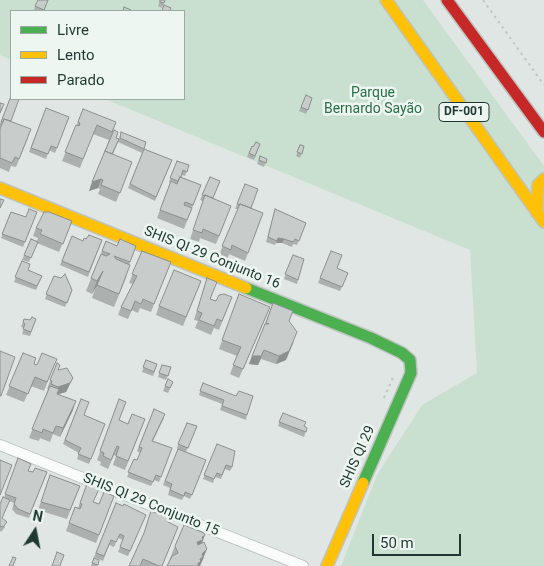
<!DOCTYPE html>
<html>
<head>
<meta charset="utf-8">
<style>
	body { margin:0 }
	#map { position:relative; width:544px; height:566px; overflow:hidden; background:#e0e6e3; font-family:Roboto,sans-serif }
	canvas { display:block }
	.legend { position:absolute; left:10px; top:10px; width:175px; height:90px; box-sizing:border-box; background:#eef6f2; border:1px solid #9baaa5; margin:0; padding:6px 9px; list-style:none; font-size:15px; color:#1f3932 }
	.legend li { display:flex; align-items:center; gap:10px; height:25px }
	.legend b { width:25px; border:1px solid #9baaa5 }
	.north { position:absolute; left:10px; top:506px; width:50px; height:50px; -webkit-text-stroke:4px #eef6f2; paint-order:stroke; rotate:11deg; font-size:14px; font-weight:700; line-height:20px; text-align:center; color:#1f3932 }
	.north::after { content:''; display:block; margin:auto; width:18px; height:22px; background:#1f3932; clip-path:polygon(50% 0,100% 100%,50% 72%,0 100%) }
	.scale { position:absolute; left:372px; top:534px; width:89px; height:22px; box-sizing:border-box; border:2px solid #1f3932; border-top:0; padding-left:6px; font-size:15px; line-height:18px; white-space:nowrap; color:#1f3932; -webkit-text-stroke:4px #eef6f2; paint-order:stroke }
</style>
</head>
<body>
<div id="map">
<canvas width="544" height="566"></canvas>
<ul class="legend">
<li><b style="height:6px;background:#4caf50"></b>Livre</li>
<li><b style="height:6px;background:#ffc107"></b>Lento</li>
<li><b style="height:6px;background:#c62828"></b>Parado</li>
</ul>
<div class="north">N</div>
<div class="scale">50 m</div>
</div>
<script>
const ctx = document.querySelector('canvas').getContext('2d');
ctx.lineJoin = 'round';
function fillPath(path, color) { ctx.fillStyle = color; ctx.fill(path, 'evenodd'); }
const poly = rows => new Path2D(rows.map(r => 'M' + r).join(''));
function stroke(path, color, width, dash) { ctx.strokeStyle = color; ctx.lineWidth = width; ctx.lineCap = dash ? 'butt' : 'round'; ctx.setLineDash(dash || []); ctx.stroke(path); }
function label(font, color, halo, rows, align = 'center') {
  ctx.font = font + ' Roboto,sans-serif'; ctx.lineWidth = 5; ctx.setLineDash([]); ctx.textBaseline = 'middle'; ctx.strokeStyle = halo; ctx.fillStyle = color; for (const [text, x, y, turn = 0] of rows) {
    ctx.save(); ctx.translate(x, y); ctx.rotate((+turn || 0) * Math.PI / 180); ctx.textAlign = isNaN(turn) ? turn : align; if (halo) ctx.strokeText(text, 0, 0); ctx.fillText(text, 0, 0); ctx.restore();
  }
}
const green = poly([
	[0,0,423,0,544,166,544,566,341,566,377,475,422,405,477,373,470,250,105,99,184,99,184,11,11,11,11,60,0,55]
]);
const path = poly([
	[483,0,544,85],
	[384,398,394,375]
]);
const street = poly([
	[0,445,303,566]
]);
const fast = poly([
	[246,288,371,338,402,353,410,360,411,373,363,483]
]);
const slow = poly([
	[386,0,544,222],
	[0,188,246,288],
	[537,213,538,185,544,179],
	[327,566,363,483]
]);
const jam = poly([
	[447,0,544,132]
]);
const wall = poly([
	[48,0,44,11,34,11,35,6],
	[160,0,165,0,162,8,158,6],
	[306,95,312,98,306,114,299,111],
	[11,96,11,121,28,138,16,167,11,166,9,172,0,168,0,129,1,127,0,126,0,124],
	[46,108,69,117,55,153,49,150,46,159,29,152],
	[83,109,113,131,116,138,119,139,121,132,146,142,142,153,118,142,119,140,113,154,129,170,116,202,98,194,100,189,98,188,89,191,109,140,93,134,80,168,62,161],
	[260,144,254,160,247,157,252,146,253,147],
	[300,145,304,146,300,158,296,156],
	[144,149,172,160,155,201,128,188],
	[260,156,267,159,264,167,257,164],
	[177,161,189,165,185,176,182,175,181,177,201,185,184,229,157,218,170,183,169,182],
	[210,177,213,198,231,206,216,244,200,238,199,242,190,239,203,201,200,200],
	[245,184,251,208,263,213,245,261,229,254,228,258,219,255,238,209,235,209],
	[275,209,306,223,297,245,293,244,292,247,282,243,276,243,275,245,266,242],
	[11,212,26,217,37,212,23,247,1,238],
	[72,221,59,252,37,243,29,262,22,260,31,239,37,241,38,238,33,236,36,228],
	[72,236,83,241,86,239,102,240,88,277,60,265],
	[106,241,117,246,136,246,129,265,126,278,114,307,92,298,96,286,92,294,86,291],
	[142,251,171,262,151,312,140,308,138,313,132,310,128,319,118,315,121,307,133,284,129,283],
	[331,251,337,268,348,273,340,291,318,283],
	[293,255,298,280,297,284,284,279],
	[22,261,28,270,42,276,36,290,14,282],
	[54,276,72,290,65,307,45,299],
	[207,278,210,299,216,301,232,297,219,330,214,328,211,335,195,328,198,321,194,320],
	[201,281,183,326,156,315,159,306],
	[239,294,267,315,239,378,230,374,237,356,219,349],
	[273,303,289,322,286,360,276,364,261,359,258,365,249,364],
	[24,319,30,320,36,319,30,336,22,334,24,328,21,327],
	[23,353,34,364,37,365,53,368,44,391,31,386,24,402,6,395],
	[146,360,157,364,153,376,142,372],
	[57,363,58,370,69,386,66,392,59,394,73,410,60,437,53,434,50,442,40,438,39,441,29,438,48,389,47,389],
	[162,365,171,367,166,380,158,377],
	[168,379,173,382,168,393,163,391],
	[203,383,247,415,246,420,220,410,222,404,199,395],
	[81,399,84,415,105,424,89,464,77,459,79,453,63,444],
	[119,399,119,420,128,424,145,419,125,470,113,465,116,456,114,455,108,469,100,465,101,462,97,460],
	[154,409,164,418,153,441,172,448,159,482,154,480,151,486,127,477,134,459,137,460,140,453,137,451],
	[283,413,307,428,304,437,278,426],
	[187,423,197,426,186,452,206,460,190,499,184,496,182,500,168,495,170,488,163,485,178,449,177,448],
	[217,444,232,467,230,471,225,469,221,479,215,477,213,483,203,479],
	[18,458,29,471,33,472,47,472,29,518,16,514,12,509,14,503,9,501,2,518,5,527,1,532,0,531,0,504,4,498],
	[50,475,80,486,67,519,38,510],
	[87,484,94,502,99,504,114,496,96,543,66,531,75,507,78,508],
	[116,503,146,515,128,556,118,552,123,540,118,538,114,547,109,545,103,561,94,557],
	[151,511,163,566,129,566,143,536],
	[202,543,204,557,200,566,167,566,175,546],
	[94,558,99,560,97,566,91,566]
]);
const shadedWall = poly([
	[101,179,98,188,89,191,92,182],
	[278,238,284,239,282,243,276,243],
	[103,271,98,284,92,294,97,281],
	[294,341,286,360,276,364,279,356],
	[264,350,258,365,249,364,252,356],
	[73,378,66,392,55,395,58,387],
	[76,401,73,410,60,437,63,428],
	[205,535,200,548,197,542,202,537],
	[207,549,200,566,197,566,202,554]
]);
const building = poly([
	[38,0,48,0,44,10,35,6,38,0],
	[160,0,165,0,164,3,160,2,160,0],
	[164,5,171,8,169,11,162,11,164,5],
	[124,7,131,10,130,11,123,11,124,7],
	[306,95,312,98,308,110,301,107,306,95],
	[11,96,11,99,19,99,11,121,4,119,3,122,1,122,11,96],
	[0,103,4,104,0,113,0,103],
	[46,108,69,117,57,148,51,146,48,154,31,148,46,108],
	[83,109,116,122,112,132,97,125,83,159,65,152,76,125,79,126,80,123,78,122,83,109],
	[4,119,31,129,19,159,15,157,12,163,0,158,0,129,4,119],
	[114,130,118,132,116,138,119,139,112,154,105,151,114,130],
	[121,132,146,142,144,149,120,138,121,132],
	[256,142,260,144,255,156,249,153,252,146,253,147,256,142],
	[300,145,304,146,302,154,297,152,300,145],
	[144,149,172,160,156,197,130,184,144,149],
	[105,151,132,162,120,193,101,185,103,180,101,179,92,182,105,151],
	[260,156,267,159,266,163,259,160,260,156],
	[177,161,189,165,187,172,183,170,181,177,180,177,178,181,170,178,177,161],
	[180,177,201,185,193,205,185,202,184,205,192,208,187,220,160,210,171,181,177,184,180,177],
	[210,177,220,181,213,198,205,195,205,196,202,195,210,177],
	[245,184,258,189,251,208,240,204,239,205,237,204,245,184],
	[205,195,231,206,219,236,203,229,202,233,193,230,205,195],
	[0,199,4,200,0,208,0,199],
	[240,204,263,213,248,253,232,245,231,250,222,246,240,204],
	[29,209,37,212,25,242,2,234,11,212,26,217,29,209],
	[275,209,306,223,299,241,295,239,293,242,284,239,278,238,277,241,268,237,275,209],
	[44,212,49,212,72,221,63,244,40,234,42,230,36,228,44,212],
	[89,235,102,240,89,272,62,261,72,236,83,241,84,238,86,239,89,235],
	[31,239,38,242,31,258,24,255,31,239],
	[120,239,136,246,130,262,114,256,116,259,130,265,119,294,97,285,103,271,97,281,91,278,101,254,106,256,110,254,102,251,106,241,117,246,120,239],
	[142,251,171,262,154,304,143,299,141,304,135,301,131,311,121,307,137,276,132,274,142,251],
	[331,251,342,255,337,268,348,273,342,287,320,278,331,251],
	[293,255,304,259,298,280,285,274,293,255],
	[22,261,30,264,28,270,42,276,37,286,15,277,22,261],
	[174,270,201,281,186,317,159,306,174,270],
	[65,274,72,290,67,303,46,294,54,276,61,278,65,274],
	[207,278,217,282,210,299,216,301,219,295,224,294,232,297,222,321,217,319,214,326,199,320,202,313,197,311,207,278],
	[239,294,270,307,243,369,233,365,241,347,222,340,239,294],
	[273,303,293,311,289,321,297,332,289,351,279,356,264,350,261,356,252,356,265,324,269,324,266,323,273,303],
	[32,317,36,319,31,332,23,329,25,324,23,322,24,319,30,320,32,317],
	[0,351,15,357,1,396,0,396,0,351],
	[23,353,36,358,34,364,37,365,42,353,57,359,47,382,35,377,28,394,9,386,23,353],
	[146,360,157,364,154,372,143,367,146,360],
	[57,363,60,365,58,370,67,368,73,378,70,383,58,387,51,384,52,381,50,380,57,363],
	[162,365,171,367,168,376,159,373,162,365],
	[168,379,173,382,170,388,165,386,168,379],
	[203,383,236,396,239,391,253,396,247,415,222,406,224,400,200,391,203,383],
	[50,386,59,389,57,394,76,401,63,428,56,426,53,433,43,429,42,433,32,429,50,386],
	[81,399,89,402,84,415,105,424,91,459,78,454,81,448,65,440,81,399],
	[119,399,126,402,119,420,128,424,132,414,145,419,128,461,116,456,119,447,117,446,111,460,103,456,104,453,100,451,119,399],
	[154,409,165,414,152,441,172,448,161,477,156,475,153,482,128,472,134,459,137,460,142,448,139,447,154,409],
	[283,413,306,422,304,426,307,428,306,432,279,422,283,413],
	[187,423,197,426,188,448,178,444,187,423],
	[217,444,235,451,232,467,226,465,222,475,217,473,214,479,204,475,217,444],
	[178,449,206,460,192,495,185,492,184,496,170,490,172,484,165,481,178,449],
	[18,458,31,464,28,471,33,472,35,468,47,472,30,514,18,509,14,504,16,498,5,494,18,458],
	[0,460,12,465,0,495,0,460],
	[50,475,80,486,70,510,41,502,50,475],
	[87,484,99,489,93,502,99,504,104,492,114,496,99,535,69,523,75,507,80,509,82,504,80,503,87,484],
	[3,497,10,500,2,518,7,522,3,527,0,526,0,504,3,497],
	[116,503,123,506,124,504,146,515,130,551,120,547,124,536,120,534,116,542,111,540,104,556,96,553,116,503],
	[151,511,166,517,168,522,178,527,162,566,159,566,143,559,140,566,129,566,144,533,151,511],
	[184,525,204,533,205,535,202,537,203,540,197,542,198,545,204,542,207,549,202,554,203,557,200,559,201,562,198,563,198,566,167,566,172,556,178,553,175,546,184,525],
	[57,552,64,555,60,566,52,566,57,552],
	[13,557,16,558,13,566,9,566,13,557],
	[94,558,99,560,98,565,92,563,94,558]
]);
const shields = [
	[464,112,50]
];
const shieldNames = [
	["DF-001",464,112]
];
const parkNames = [
	["Parque",373,93],
	["Bernardo Sayão",373,109]
];
const streetNames = [
	["SHIS QI 29 Conjunto 16",212,258,22],
	["SHIS QI 29",358,457,-66],
	["SHIS QI 29 Conjunto 15",151,505,22]
];
fillPath(green, '#c9e0d0');
stroke(street, '#bdc3c0', 12);
stroke(fast, '#bdc4c1', 14);
stroke(slow, '#bdc4c1', 14);
stroke(jam, '#bdc4c1', 14);
stroke(path, '#bec7c5', 2, [2.5, 4]);
stroke(street, '#fafbfb', 10);
stroke(fast, '#4caf50', 11);
stroke(slow, '#ffc107', 11);
stroke(jam, '#c62828', 11);
fillPath(wall, '#acb0af');
fillPath(shadedWall, '#8c908e');
fillPath(building, '#c8cdcb');
stroke(building, '#8c908e', 1);
for (const [x, y, w] of shields) { const box = new Path2D(); box.roundRect(x - w / 2, y - 9.5, w, 19, 4); ctx.fillStyle = '#eef6f2'; ctx.fill(box); stroke(box, '#1f3932', 1); }
label('bold 12px', '#1f3932', null, shieldNames);
label('14px', '#2a6f46', '#eef6f2', parkNames);
label('14px', '#1f3932', '#eef6f2', streetNames);
</script>
</body>
</html>
